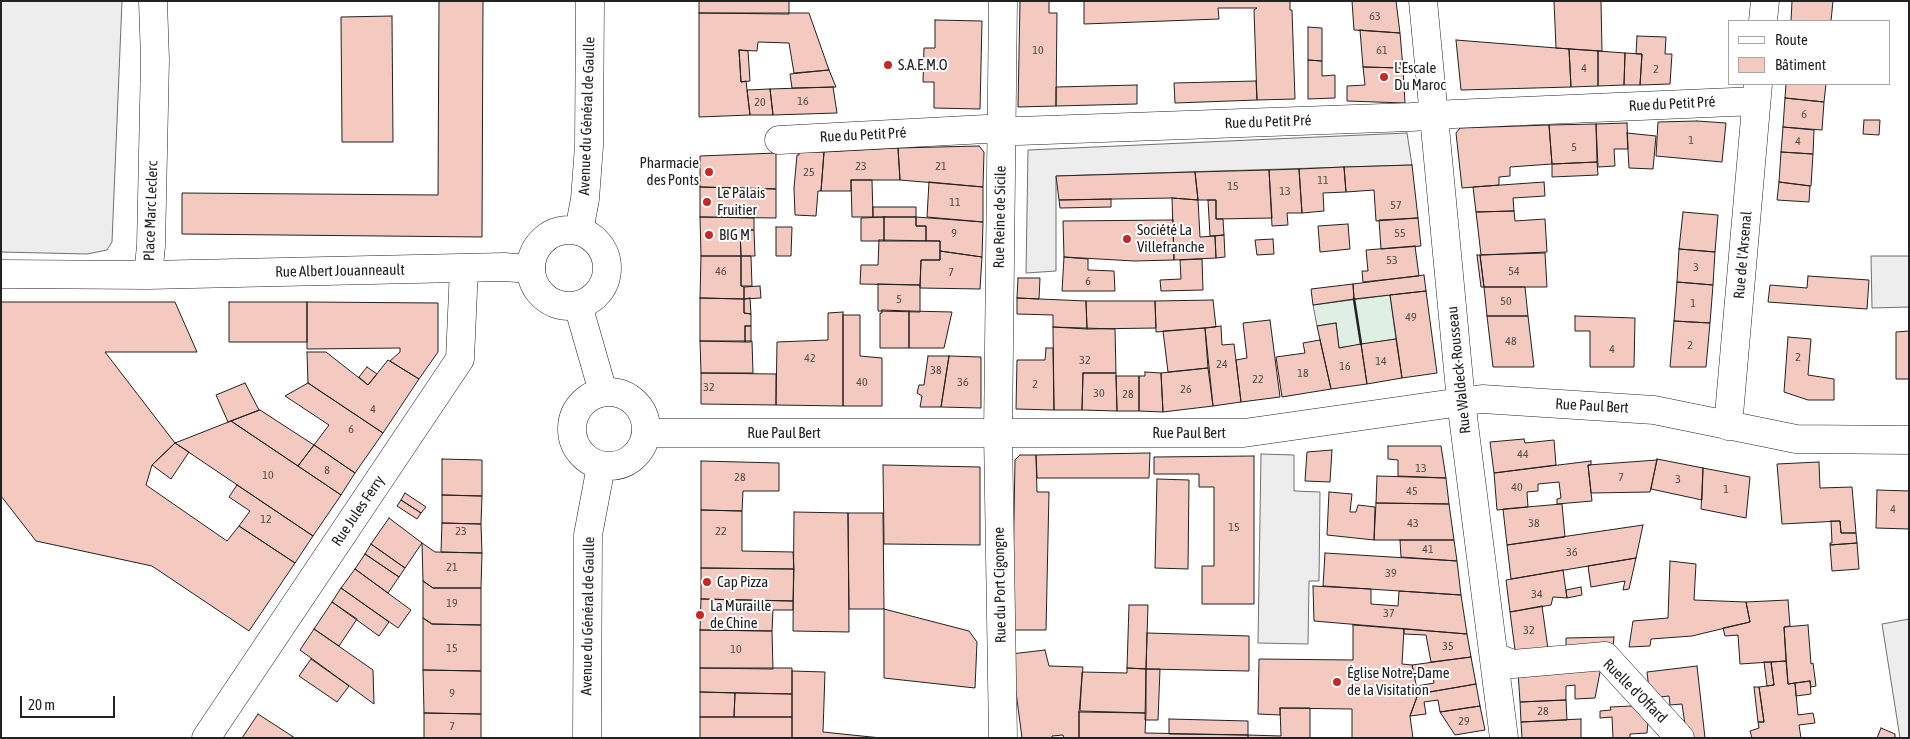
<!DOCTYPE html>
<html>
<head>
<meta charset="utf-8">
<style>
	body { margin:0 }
	#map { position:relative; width:1910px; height:739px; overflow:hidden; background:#fff; font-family:"Asap Condensed",sans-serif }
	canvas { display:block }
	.frame { position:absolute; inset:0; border:2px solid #222; pointer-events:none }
	.legend { position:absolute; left:1728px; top:20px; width:162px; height:65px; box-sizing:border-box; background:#fff; border:1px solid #a7a7a7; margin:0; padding:6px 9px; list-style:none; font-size:15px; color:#222 }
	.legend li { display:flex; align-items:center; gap:10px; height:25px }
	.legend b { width:25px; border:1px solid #a7a7a7 }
	.scale { position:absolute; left:20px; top:696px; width:95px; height:22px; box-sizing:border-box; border:2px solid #222; border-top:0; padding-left:6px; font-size:15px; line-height:18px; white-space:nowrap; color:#222; -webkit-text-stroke:4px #fff; paint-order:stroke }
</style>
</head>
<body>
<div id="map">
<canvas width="1910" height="739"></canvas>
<div class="frame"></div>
<ul class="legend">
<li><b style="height:6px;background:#fff"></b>Route</li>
<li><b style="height:14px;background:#f3c9c0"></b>Bâtiment</li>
</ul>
<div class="scale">20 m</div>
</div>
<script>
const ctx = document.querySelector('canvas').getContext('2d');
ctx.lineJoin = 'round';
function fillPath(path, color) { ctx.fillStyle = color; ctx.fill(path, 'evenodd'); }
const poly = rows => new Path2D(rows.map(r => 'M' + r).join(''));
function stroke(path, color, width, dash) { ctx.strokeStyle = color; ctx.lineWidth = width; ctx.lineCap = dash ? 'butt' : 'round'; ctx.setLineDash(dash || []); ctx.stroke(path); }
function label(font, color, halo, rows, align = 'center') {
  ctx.font = font + ' "Asap Condensed",sans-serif'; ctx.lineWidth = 4; ctx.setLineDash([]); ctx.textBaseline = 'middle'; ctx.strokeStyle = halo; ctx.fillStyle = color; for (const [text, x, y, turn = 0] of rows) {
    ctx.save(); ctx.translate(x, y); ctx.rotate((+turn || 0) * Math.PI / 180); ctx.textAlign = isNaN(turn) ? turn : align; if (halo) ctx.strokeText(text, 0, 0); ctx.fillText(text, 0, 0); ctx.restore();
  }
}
const green = poly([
	[1390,295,1396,339,1339,348,1336,323,1317,326,1313,305,1390,295]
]);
const parking = poly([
	[1,1,122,1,112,242,107,250,87,254,1,252,1,1],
	[1407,133,1412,165,1056,176,1056,271,1026,273,1028,150,1407,133],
	[1909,256,1909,307,1872,308,1871,256,1909,256],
	[1261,454,1294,455,1294,491,1320,492,1319,581,1309,581,1308,644,1258,643,1261,454],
	[1909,619,1909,738,1900,738,1882,624,1909,619]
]);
const building = poly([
	[439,1,483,1,482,237,182,234,182,193,438,195,439,1],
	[699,1,789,1,789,14,699,13,699,1],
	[1020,1,1049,1,1049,13,1057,13,1056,106,1018,107,1020,1],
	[1084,1,1290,1,1290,10,1292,10,1295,99,1257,100,1254,10,1257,8,1218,8,1219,19,1084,24,1084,1],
	[1352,1,1396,1,1400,33,1354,30,1352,1],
	[1554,1,1601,1,1602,51,1556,48,1554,1],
	[1792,1,1833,1,1831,21,1791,21,1792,1],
	[699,13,809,13,829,70,794,73,789,43,758,42,757,51,739,50,741,82,746,81,750,115,699,117,699,13],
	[392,16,393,142,342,142,341,17,392,16],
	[935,20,982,21,980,109,934,108,934,82,923,82,924,48,935,48,935,20],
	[1308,27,1322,28,1322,61,1308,60,1308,27],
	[1360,30,1400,33,1403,68,1363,67,1360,30],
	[1637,36,1666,37,1665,54,1672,54,1670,84,1640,85,1642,54,1636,54,1637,36],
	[1456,40,1569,49,1571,87,1461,90,1456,40],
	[1569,49,1598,51,1598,86,1571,87,1569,49],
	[739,50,748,51,750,81,741,82,739,50],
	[1598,51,1625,53,1624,85,1598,86,1598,51],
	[1625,53,1642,54,1640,85,1624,85,1625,53],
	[1308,60,1322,61,1322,76,1335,75,1335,98,1308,99,1308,60],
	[1363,67,1403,68,1405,103,1347,101,1347,86,1365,85,1363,67],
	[829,70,836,87,792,88,790,74,829,70],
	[1256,81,1257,100,1175,103,1174,83,1256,81],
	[1786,84,1826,84,1824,102,1785,98,1786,84],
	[1137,85,1137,104,1056,106,1056,87,1137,85],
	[833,87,837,113,773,115,770,89,833,87],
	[770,89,773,115,750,115,747,90,770,89],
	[1785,98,1824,102,1822,130,1783,127,1785,98],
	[1864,120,1880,120,1879,135,1863,134,1864,120],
	[1697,121,1726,123,1722,162,1656,156,1658,122,1697,121],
	[1627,123,1628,149,1614,149,1615,166,1598,167,1596,124,1627,123],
	[1596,124,1597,162,1552,164,1549,125,1596,124],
	[1549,125,1552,164,1510,167,1510,176,1499,177,1499,185,1462,188,1456,133,1460,128,1549,125],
	[1783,127,1814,130,1813,154,1781,152,1783,127],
	[1627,133,1656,136,1653,169,1629,168,1627,133],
	[979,146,984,152,983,187,900,180,898,148,979,146],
	[898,148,900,180,851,180,851,191,821,191,824,152,898,148],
	[799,152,824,152,821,191,818,191,816,216,795,215,794,188,797,155,799,155,799,152],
	[1781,152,1813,154,1811,186,1779,182,1781,152],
	[776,153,776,189,700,187,700,156,776,153],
	[1597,162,1598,175,1552,177,1552,164,1597,162],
	[1412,165,1418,218,1376,221,1374,190,1346,192,1344,167,1412,165],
	[1344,167,1346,192,1323,193,1324,211,1302,213,1299,169,1344,167],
	[1299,169,1302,213,1287,213,1288,225,1272,226,1269,170,1299,169],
	[1269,170,1272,218,1216,219,1216,200,1198,200,1195,172,1269,170],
	[1195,172,1198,200,1172,198,1059,200,1056,176,1195,172],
	[851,180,872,180,873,217,852,217,851,180],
	[929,182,983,187,983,222,927,217,929,182],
	[1544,182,1545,196,1513,198,1514,211,1476,212,1473,187,1544,182],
	[1779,182,1810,186,1809,202,1777,200,1779,182],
	[700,187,776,189,776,218,700,217,700,187],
	[1172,198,1198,200,1200,237,1215,236,1216,258,1174,260,1172,198],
	[1111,199,1111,207,1060,208,1059,200,1111,199],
	[1208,200,1216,200,1216,219,1223,219,1224,235,1210,236,1208,200],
	[873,207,916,207,916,217,873,217,873,207],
	[1514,211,1515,221,1545,219,1547,252,1481,255,1476,212,1514,211],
	[1683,212,1718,215,1715,252,1679,249,1683,212],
	[700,217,754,218,754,230,740,230,741,256,701,256,700,217],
	[884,217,884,241,861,241,861,218,884,217],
	[884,217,916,217,916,226,926,226,926,241,884,241,884,217],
	[916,217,983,222,982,257,940,251,940,241,926,241,926,226,916,226,916,217],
	[1418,218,1421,246,1381,249,1379,220,1418,218],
	[1173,220,1174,260,1134,261,1064,257,1063,221,1173,220],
	[1348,224,1350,249,1320,252,1318,226,1348,224],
	[776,227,792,227,791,256,776,256,776,227],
	[740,230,754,230,755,256,741,256,740,230],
	[1224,235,1225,257,1216,258,1215,236,1224,235],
	[1273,239,1274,254,1257,255,1255,240,1273,239],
	[879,240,940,241,940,260,921,260,920,285,860,284,861,265,878,265,879,240],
	[1415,246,1419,276,1363,282,1362,271,1368,271,1366,250,1415,246],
	[1679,249,1715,252,1713,285,1677,282,1679,249],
	[940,251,982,257,980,289,920,288,921,260,940,260,940,251],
	[1545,253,1547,287,1484,287,1480,255,1545,253],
	[1477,255,1480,255,1484,287,1481,287,1477,255],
	[701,256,741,256,741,286,744,287,744,299,700,298,701,256],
	[741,256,751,256,752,286,741,286,741,256],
	[1064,257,1088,259,1088,270,1114,271,1115,291,1062,291,1064,257],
	[1202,259,1203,290,1161,291,1160,280,1181,279,1180,260,1202,259],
	[1424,275,1426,291,1354,299,1353,284,1424,275],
	[1808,276,1869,280,1867,309,1768,302,1770,285,1807,288,1808,276],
	[1018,278,1040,278,1039,299,1017,298,1018,278],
	[1677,282,1713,285,1710,323,1674,321,1677,282],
	[878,284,920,285,920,312,878,311,878,284],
	[1353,284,1354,299,1313,305,1311,289,1353,284],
	[760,286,761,298,744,299,744,287,760,286],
	[1484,287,1525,287,1528,316,1487,316,1484,287],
	[1426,291,1437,373,1402,378,1390,295,1426,291],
	[700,298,744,299,744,313,751,314,751,326,745,326,745,342,700,341,700,298],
	[750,298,751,314,744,313,744,299,750,298],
	[1017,298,1086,301,1087,329,1053,327,1053,315,1017,314,1017,298],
	[1213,300,1216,327,1156,332,1155,301,1213,300],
	[1086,301,1155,301,1156,328,1087,329,1086,301],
	[1,302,175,302,197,352,105,352,175,443,152,465,146,485,227,541,239,526,295,563,249,631,152,566,36,541,1,496,1,302],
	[229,302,307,302,307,342,229,342,229,302],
	[307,302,438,303,438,352,419,379,390,361,400,352,400,348,307,349,307,302],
	[882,310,909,311,909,348,880,348,880,313,882,313,882,310],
	[909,311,952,312,944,348,909,348,909,311],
	[843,312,843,406,776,405,777,342,828,340,828,313,843,312],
	[843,315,860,315,860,356,882,358,882,406,843,406,843,315],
	[1487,316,1528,316,1534,367,1493,367,1487,316],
	[1575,316,1635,318,1634,367,1590,367,1590,331,1575,331,1575,316],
	[1270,320,1280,397,1241,402,1236,360,1247,358,1243,323,1270,320],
	[1674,321,1710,323,1706,367,1670,367,1674,321],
	[1336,323,1339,348,1361,344,1367,384,1331,389,1317,326,1336,323],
	[745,326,751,326,751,342,745,342,745,326],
	[1221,326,1222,345,1234,344,1241,402,1213,406,1205,328,1221,326],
	[1053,327,1115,329,1116,373,1083,373,1082,410,1054,410,1053,327],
	[1205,328,1208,368,1168,372,1163,331,1205,328],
	[1909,331,1909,379,1896,379,1896,332,1909,331],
	[1788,337,1811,339,1808,375,1834,379,1834,400,1808,400,1784,392,1788,337],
	[1396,339,1402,378,1367,384,1361,344,1396,339],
	[1320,340,1331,389,1282,397,1276,357,1305,353,1303,343,1320,340],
	[700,341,752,341,753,373,701,373,700,341],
	[1046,348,1053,348,1054,410,1016,409,1017,360,1045,360,1046,348],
	[307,352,326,352,368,385,388,360,419,379,383,433,308,383,307,352],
	[928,356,949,356,941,407,920,407,922,396,917,393,919,385,924,385,928,356],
	[949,356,981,357,981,408,941,407,949,356],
	[367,367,377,374,368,385,359,377,367,367],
	[1208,368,1213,406,1163,412,1161,373,1208,368],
	[1145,372,1161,373,1163,412,1139,411,1139,376,1145,376,1145,372],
	[701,373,776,374,776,405,701,404,701,373],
	[1083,373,1116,373,1117,411,1082,410,1083,373],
	[1116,376,1139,376,1139,411,1117,411,1116,376],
	[245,383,259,410,228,422,216,395,245,383],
	[308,383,383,433,355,473,314,445,329,425,285,396,308,383],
	[260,410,314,445,298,466,231,421,260,410],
	[231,421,341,495,313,536,175,443,231,421],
	[1524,439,1525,443,1554,440,1556,465,1494,473,1490,442,1524,439],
	[175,443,189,452,171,479,152,465,175,443],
	[314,445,355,473,341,495,298,466,314,445],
	[1388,446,1441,446,1446,478,1398,476,1398,460,1388,459,1388,446],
	[1332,450,1330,482,1305,481,1307,452,1332,450],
	[1150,453,1149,478,1037,478,1036,455,1150,453],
	[1020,455,1036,455,1037,492,1049,492,1046,630,1012,630,1015,460,1020,455],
	[1254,456,1254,604,1202,604,1202,566,1214,566,1214,487,1199,487,1199,474,1154,474,1154,457,1254,456],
	[442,459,482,460,482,496,442,495,442,459],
	[1657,459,1703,468,1702,500,1651,489,1657,459],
	[1657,460,1650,492,1591,493,1588,465,1657,460],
	[701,461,779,463,779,491,743,491,742,511,701,510,701,461],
	[1591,461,1591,465,1588,465,1592,501,1557,504,1557,499,1561,498,1559,482,1538,484,1538,491,1527,492,1528,507,1497,510,1494,473,1591,461],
	[1819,462,1820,488,1852,487,1856,533,1841,533,1840,521,1782,524,1777,464,1819,462],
	[883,465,980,467,980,545,884,544,883,465],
	[1703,468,1750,477,1746,518,1701,509,1703,468],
	[1377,476,1446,478,1449,504,1376,503,1377,476],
	[1157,479,1189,480,1188,569,1155,568,1157,479],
	[237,485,313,536,295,563,239,526,250,511,229,497,237,485],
	[1877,490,1909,491,1909,529,1876,528,1877,490],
	[1329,492,1352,494,1350,512,1356,512,1358,505,1375,507,1374,540,1327,535,1329,492],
	[405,493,426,507,421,513,401,500,405,493],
	[442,495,482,496,481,524,442,523,442,495],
	[401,500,421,513,417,519,397,506,401,500],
	[1376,503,1449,504,1454,540,1374,540,1376,503],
	[1562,504,1565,537,1507,545,1503,509,1562,504],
	[701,510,742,511,742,551,793,552,794,569,701,568,701,510],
	[794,512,848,513,849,632,793,631,794,512],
	[848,513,883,513,884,609,849,609,848,513],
	[389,518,422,543,405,568,371,544,389,518],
	[1831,521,1840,521,1841,533,1856,533,1857,543,1830,545,1830,543,1832,543,1831,521],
	[442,523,481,524,482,553,441,552,442,523],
	[1643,525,1636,558,1511,579,1507,545,1643,525],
	[1400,540,1454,540,1457,561,1401,557,1400,540],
	[422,543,435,552,482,553,481,588,433,588,423,581,422,543],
	[1857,543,1859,569,1832,571,1830,545,1857,543],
	[371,544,405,568,399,577,365,554,371,544],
	[1325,553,1457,561,1461,595,1323,586,1325,553],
	[365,554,399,577,388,593,355,569,365,554],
	[1636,558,1629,589,1623,590,1625,581,1591,587,1588,566,1636,558],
	[1670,561,1696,564,1694,600,1746,602,1750,622,1692,636,1651,639,1650,646,1629,647,1633,621,1668,618,1670,561],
	[701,568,794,569,793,601,701,599,701,568],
	[355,569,411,610,398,628,341,588,355,569],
	[1563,570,1567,598,1553,597,1551,605,1510,612,1506,580,1563,570],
	[423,581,433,588,481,588,481,625,432,624,423,618,423,581],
	[1313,586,1371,589,1371,604,1398,606,1399,591,1461,595,1467,634,1314,621,1313,586],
	[1581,587,1582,595,1567,598,1566,590,1581,587],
	[341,588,389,622,379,636,332,602,341,588],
	[701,599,793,601,793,610,773,610,772,631,700,630,701,599],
	[1788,600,1790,626,1784,627,1786,661,1740,664,1738,635,1725,636,1723,628,1750,622,1746,602,1788,600],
	[332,602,357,619,339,646,314,629,332,602],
	[1129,605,1148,605,1146,669,1127,668,1129,605],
	[1542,606,1548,649,1515,650,1510,612,1542,606],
	[884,609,969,631,977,642,975,688,884,678,884,609],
	[423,618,432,624,481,625,481,671,423,670,423,618],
	[1353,625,1404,629,1402,664,1412,665,1418,694,1410,716,1413,738,1352,738,1352,709,1280,708,1280,715,1258,714,1259,659,1353,660,1353,625],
	[1808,625,1811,664,1813,663,1816,686,1811,687,1810,681,1788,684,1784,627,1808,625],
	[314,629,373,670,374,704,300,650,314,629],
	[1404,629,1467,634,1471,657,1431,662,1426,635,1404,634,1404,629],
	[700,630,772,631,773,669,700,668,700,630],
	[1147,633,1249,636,1249,671,1146,669,1147,633],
	[1614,637,1613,647,1566,649,1566,638,1614,637],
	[1045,650,1049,666,1083,667,1079,712,1079,738,1064,738,1063,735,1052,736,1052,738,1022,738,1011,654,1045,650],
	[1471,657,1476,684,1418,694,1417,686,1434,683,1433,675,1415,677,1412,665,1471,657],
	[311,659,349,686,337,702,299,676,311,659],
	[1786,661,1788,684,1795,683,1798,715,1813,713,1815,723,1799,725,1801,738,1752,738,1750,731,1759,728,1758,722,1764,722,1759,687,1774,685,1771,662,1786,661],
	[1764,662,1771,662,1774,685,1767,686,1764,662],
	[1697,666,1705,738,1687,738,1682,704,1670,705,1669,696,1650,698,1647,672,1697,666],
	[1601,667,1595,698,1575,699,1575,685,1566,686,1566,700,1520,702,1518,672,1601,667],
	[700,668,792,668,792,694,700,692,700,668],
	[1127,668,1146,669,1146,713,1080,711,1082,672,1127,673,1127,668],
	[1146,669,1160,669,1158,720,1145,720,1146,669],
	[423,670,481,671,481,714,424,713,423,670],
	[792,671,825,672,823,732,881,738,792,738,792,671],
	[1810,681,1811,694,1796,696,1795,683,1810,681],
	[1476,684,1480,706,1440,712,1438,700,1424,702,1426,714,1410,716,1418,694,1476,684],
	[1754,687,1759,687,1764,722,1758,722,1754,687],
	[700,692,735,693,734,717,700,717,700,692],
	[735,693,792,694,792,717,734,717,735,693],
	[1566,700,1567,720,1521,722,1520,702,1566,700],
	[1480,706,1485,730,1455,735,1440,712,1480,706],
	[1632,706,1649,711,1647,733,1630,734,1630,738,1613,738,1612,717,1600,718,1600,711,1611,710,1610,707,1632,706],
	[1280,708,1310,708,1310,738,1248,738,1248,735,1281,736,1280,708],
	[1079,712,1146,713,1145,733,1248,735,1248,738,1079,738,1079,712],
	[424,713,481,714,481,738,424,738,424,713],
	[258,714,295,738,242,738,258,714],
	[700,717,792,717,792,738,700,738,700,717],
	[1169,719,1248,721,1248,735,1169,734,1169,719],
	[1581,719,1581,738,1522,738,1521,722,1581,719],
	[1881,728,1895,734,1895,738,1877,738,1881,728]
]);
const street = poly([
	[1003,1,998,433,1003,738],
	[1423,1,1461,401,1504,738],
	[1763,21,1765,1],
	[779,140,986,129,1018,131,1411,117,1454,114,1756,101],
	[1,274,148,275,504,267,531,269],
	[148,275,151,246,155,60,153,1],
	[1728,426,1758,84],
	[646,433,1244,433,1482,399,1654,410,1796,439,1909,440],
	[1495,657,1513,664,1605,656,1680,738],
	[206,738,460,359,464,268]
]);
const secondary = poly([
	'531 268a38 38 0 1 1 76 0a38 38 0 1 1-76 0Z',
	[579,231,585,199,589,146,590,1],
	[578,305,603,392],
	'572 429a37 37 0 1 1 74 0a37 37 0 1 1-74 0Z',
	[587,738,588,535,601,466]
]);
const wall = poly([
	[1354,299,1361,344]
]);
const markers = [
	[888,65,5,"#c62828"],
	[1384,77,5,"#c62828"],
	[709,172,5,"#c62828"],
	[707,202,5,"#c62828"],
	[709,235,5,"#c62828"],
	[1127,239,5,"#c62828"],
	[707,582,5,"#c62828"],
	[700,615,5,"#c62828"],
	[1337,682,5,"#c62828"]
];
const numberNames = [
	["63",1375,16],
	["10",1038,50],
	["61",1382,50],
	["4",1584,68],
	["2",1656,69],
	["16",803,101],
	["20",760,102],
	["6",1804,114],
	["1",1691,140],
	["4",1798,141],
	["5",1574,147],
	["23",861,166],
	["21",941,166],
	["25",809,172],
	["11",1323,180],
	["15",1233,186],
	["13",1285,191],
	["11",955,202],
	["57",1396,205],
	["9",954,233],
	["55",1400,233],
	["53",1392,260],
	["3",1696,267],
	["46",721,271],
	["54",1514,271],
	["7",951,272],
	["6",1088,281],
	["5",899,299],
	["50",1506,301],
	["1",1693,303],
	["49",1411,317],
	["48",1511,341],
	["2",1690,345],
	["4",1612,349],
	["2",1798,357],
	["42",810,358],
	["32",1085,360],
	["14",1381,361],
	["24",1222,364],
	["16",1345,366],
	["38",936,370],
	["18",1303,373],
	["22",1258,379],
	["40",862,382],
	["36",963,382],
	["2",1035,384],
	["32",709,387],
	["26",1186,389],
	["30",1099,393],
	["28",1128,394],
	["4",373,409],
	["6",351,429],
	["44",1523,454],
	["13",1421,468],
	["8",327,470],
	["10",268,475],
	["28",740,477],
	["7",1621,477],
	["3",1678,479],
	["40",1517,487],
	["1",1726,489],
	["45",1412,491],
	["4",1893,509],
	["12",266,519],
	["43",1413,523],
	["38",1534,523],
	["15",1234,527],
	["23",461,531],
	["22",721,531],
	["41",1428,549],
	["36",1572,552],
	["21",452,567],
	["39",1391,573],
	["34",1537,594],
	["19",452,603],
	["37",1389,613],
	["32",1529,630],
	["35",1448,646],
	["15",452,648],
	["10",736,649],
	["9",452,693],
	["28",1543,711],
	["29",1464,721],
	["7",452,726]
];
const poiNames = [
	["S.A.E.M.O",898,65],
	["L'Escale",1394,68],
	["Du Maroc",1394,85],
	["Pharmacie",699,163,"right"],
	["des Ponts",699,180,"right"],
	["Le Palais",717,193],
	["Fruitier",717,210],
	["Société La",1137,230],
	["Villefranche",1137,247],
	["BIG M",719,235],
	["Cap Pizza",717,582],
	["La Muraille",710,606],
	["de Chine",710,623],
	["Église Notre-Dame",1347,673],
	["de la Visitation",1347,690]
];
const streetNames = [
	["Rue du Petit Pré",1672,104,-3],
	["Avenue du Général de Gaulle",587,116,-88],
	["Rue du Petit Pré",1268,122,-2],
	["Rue du Petit Pré",863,135,-3],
	["Place Marc Leclerc",151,211,-88],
	["Rue Reine de Sicile",1000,217,-89],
	["Rue de l'Arsenal",1743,255,-85],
	["Rue Albert Jouanneault",340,271,-1],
	["Rue Waldeck-Rousseau",1459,370,-96],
	["Rue Paul Bert",1592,406,3],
	["Rue Paul Bert",784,433],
	["Rue Paul Bert",1189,433],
	["Rue Jules Ferry",358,511,-56],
	["Rue du Port Cigongne",1000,585,-91],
	["Avenue du Général de Gaulle",588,616,-89],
	["Ruelle d'Offard",1635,691,45]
];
fillPath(green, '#e0efe3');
stroke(green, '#6f6f6f', 1);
fillPath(parking, '#ededed');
stroke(parking, '#6f6f6f', 1);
fillPath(building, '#f3c9c0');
stroke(building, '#222', 1);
stroke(street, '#222', 29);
stroke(secondary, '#222', 29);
stroke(street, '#fff', 28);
stroke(secondary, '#fff', 28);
stroke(wall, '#222', 2.5);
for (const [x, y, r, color] of markers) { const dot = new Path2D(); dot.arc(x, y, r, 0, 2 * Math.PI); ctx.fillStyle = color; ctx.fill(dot); stroke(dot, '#fff', 2); }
label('12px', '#564c4a', null, numberNames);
label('15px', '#222', '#fff', poiNames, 'left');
label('15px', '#222', '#fff', streetNames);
</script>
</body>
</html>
